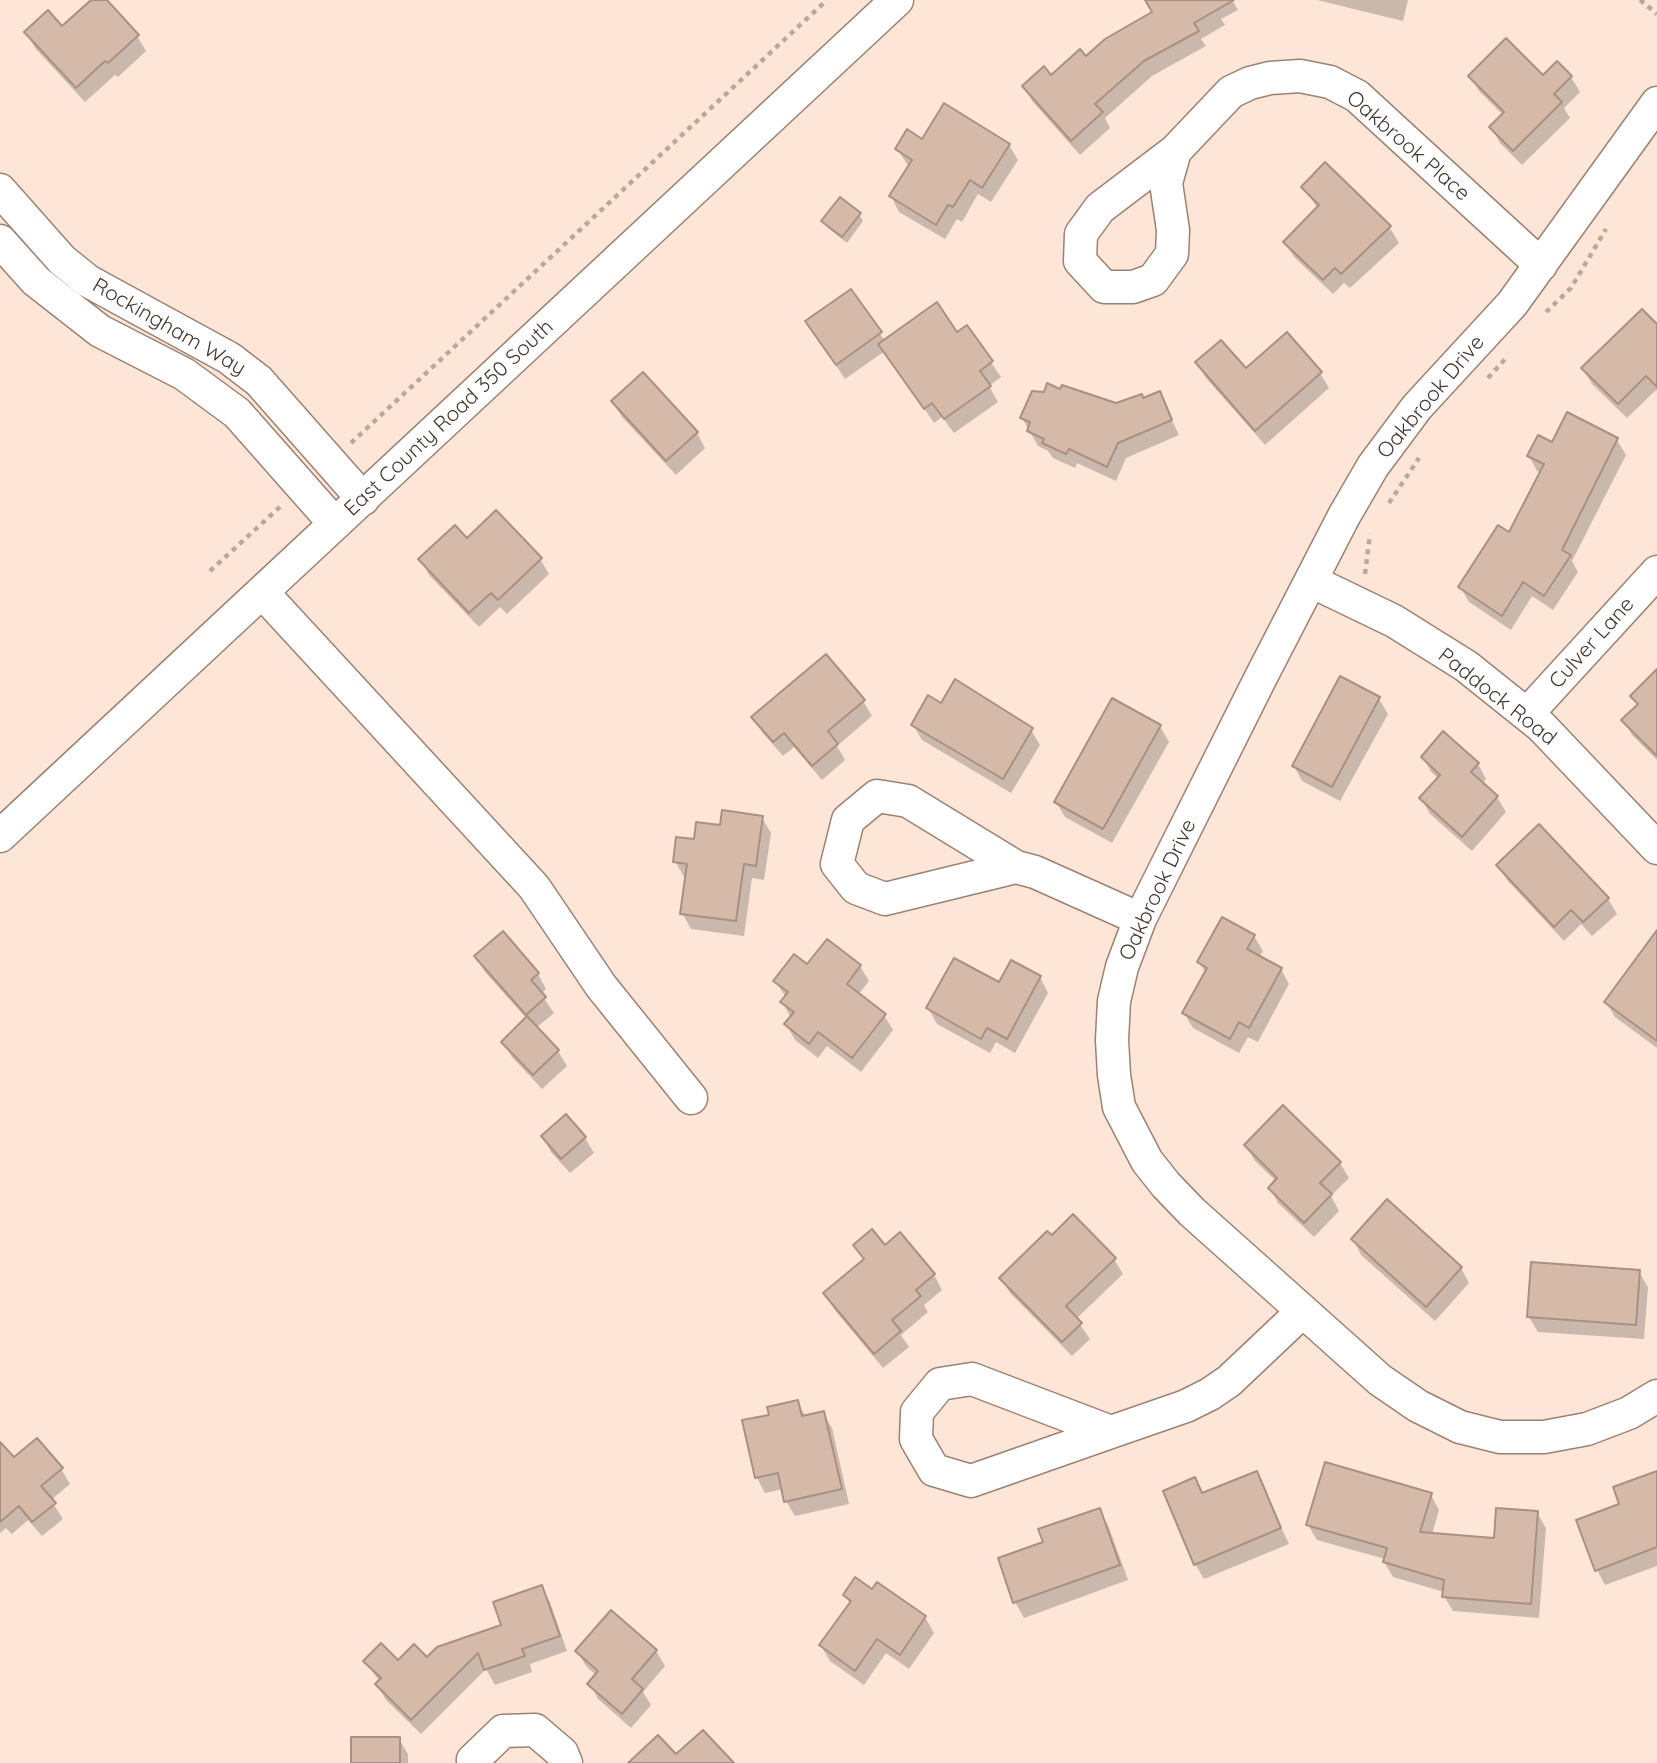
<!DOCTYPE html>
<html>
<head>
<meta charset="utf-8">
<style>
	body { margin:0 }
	canvas { display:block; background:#fde6d8 }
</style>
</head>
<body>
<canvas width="1657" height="1763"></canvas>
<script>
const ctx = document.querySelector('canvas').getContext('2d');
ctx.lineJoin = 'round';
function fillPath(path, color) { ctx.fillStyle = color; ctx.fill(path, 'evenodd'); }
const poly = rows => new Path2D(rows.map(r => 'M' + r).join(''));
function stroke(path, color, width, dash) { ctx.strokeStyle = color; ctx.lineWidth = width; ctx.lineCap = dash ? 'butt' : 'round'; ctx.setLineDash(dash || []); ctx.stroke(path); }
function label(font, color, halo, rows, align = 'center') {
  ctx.font = font + ' Quicksand,sans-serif'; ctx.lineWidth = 7; ctx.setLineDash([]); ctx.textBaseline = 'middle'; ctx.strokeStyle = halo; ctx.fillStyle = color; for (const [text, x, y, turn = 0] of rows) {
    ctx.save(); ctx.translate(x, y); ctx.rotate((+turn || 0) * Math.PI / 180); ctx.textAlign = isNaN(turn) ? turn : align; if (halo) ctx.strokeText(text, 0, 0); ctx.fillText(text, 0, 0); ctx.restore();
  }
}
const shadow = poly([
	[93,0,104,0,137,36,146,51,118,77,115,75,85,102,35,48,27,33,62,28],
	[1147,0,1232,0,1238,10,1221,19,1225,25,1201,39,1206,46,1152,76,1105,118,1110,128,1080,155,1033,102,1024,87,1051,77,1086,59,1155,13],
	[1317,0,1408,0,1403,21],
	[1557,63,1571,77,1580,92,1564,108,1570,118,1522,165,1500,143,1492,128,1503,115,1479,91,1470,76,1543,77],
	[1009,145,1018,160,991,202,978,194,962,222,957,219,945,239,899,212,891,196,909,167,897,149],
	[1325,165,1390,228,1399,243,1350,288,1344,283,1333,294,1294,257,1285,242,1318,209,1303,187],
	[859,214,863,221,847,243,828,228,824,221],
	[850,291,885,341,957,334,967,327,1001,377,989,386,998,402,954,433,942,417,934,423,885,351,845,379,807,322],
	[1657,326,1657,391,1656,390,1627,418,1592,384,1583,369],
	[1197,363,1245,371,1320,373,1329,388,1265,445,1206,378],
	[642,375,697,433,705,448,676,475,622,417,613,402],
	[1061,391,1116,405,1143,400,1159,393,1179,435,1126,458,1116,481,1077,463,1075,468,1053,458,1048,451,1038,446,1022,418],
	[1617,440,1626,455,1572,561,1578,572,1553,610,1532,596,1511,630,1469,602,1460,587,1510,534,1541,473,1537,471,1529,456,1552,444],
	[467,541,540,559,549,574,507,614,500,607,479,627,429,575,421,560],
	[826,657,863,701,872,716,837,746,845,760,822,780,794,747,783,756,762,732,754,717],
	[1657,678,1657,760,1632,735,1624,720,1638,706,1632,696],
	[1379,699,1388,714,1340,801,1302,781,1294,766],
	[913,725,1031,730,1040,745,1011,793,922,740],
	[1160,726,1169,742,1112,843,1065,817,1056,802],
	[1423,757,1478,764,1486,779,1482,784,1497,797,1506,812,1472,851,1430,814,1421,798,1439,779,1431,772],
	[762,818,771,833,764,880,752,878,744,936,691,929,682,913,687,877,684,877,675,861,721,827],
	[1498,865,1608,899,1617,914,1592,936,1581,924,1564,941,1507,880],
	[1254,936,1263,951,1259,958,1281,969,1289,984,1258,1042,1248,1037,1239,1053,1193,1028,1184,1013,1206,974,1199,962],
	[1657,947,1657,1048,1615,1017,1606,1002],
	[476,957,538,974,546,989,541,994,554,1013,536,1028,558,1051,567,1066,542,1089,512,1057,503,1042,527,1019,485,972],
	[860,966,869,981,858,995,884,1015,893,1030,861,1072,827,1046,818,1058,795,1040,786,1024,791,1018,782,1002,786,997,775,981,808,967],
	[1040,977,1048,993,1015,1053,996,1042,990,1053,937,1024,928,1008,999,985],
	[566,1116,585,1138,594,1153,570,1173,551,1152,543,1137],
	[1246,1145,1340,1163,1349,1178,1331,1196,1339,1211,1314,1237,1278,1203,1270,1188,1276,1181,1255,1161],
	[1353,1239,1461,1268,1469,1283,1435,1321,1361,1255],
	[855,1245,885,1247,934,1275,942,1290,924,1305,928,1312,901,1335,909,1347,883,1368,834,1309,826,1293,864,1261],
	[1114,1259,1123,1274,1076,1319,1090,1339,1072,1356,1010,1293,1001,1278],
	[1639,1272,1648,1287,1644,1339,1538,1332,1529,1317],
	[797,1402,806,1417,823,1413,832,1428,849,1504,795,1516,786,1501,783,1489,765,1493,757,1478,771,1416],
	[0,1458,61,1469,70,1484,51,1500,63,1519,42,1536,28,1520,12,1534,6,1528,0,1533],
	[1256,1473,1289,1544,1204,1579,1195,1564,1203,1495],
	[1657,1473,1657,1566,1605,1585,1597,1570,1621,1505],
	[1431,1495,1439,1510,1432,1535,1495,1540,1537,1513,1546,1528,1539,1618,1453,1611,1444,1596,1444,1592,1393,1577,1384,1562,1385,1559,1317,1540,1308,1525],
	[1099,1510,1108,1525,1128,1580,1024,1618,1015,1602,1000,1559,1045,1543],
	[541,1587,550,1602,567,1651,530,1664,532,1672,495,1685,486,1669,421,1734,386,1700,377,1684,380,1682,365,1661,398,1662,427,1659,503,1626],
	[872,1592,925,1617,934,1633,909,1669,886,1653,864,1685,830,1661,821,1646,850,1604,845,1595],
	[611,1612,656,1651,665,1666,643,1692,651,1705,631,1728,598,1699,590,1684,597,1676,586,1666,577,1651],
	[399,1739,408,1754,408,1763,352,1763]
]);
const building = poly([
	[91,0,107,0,139,35,108,63,105,61,76,88,24,32,48,10,62,26,91,0],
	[1145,0,1234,0,1194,23,1199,31,1144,61,1095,104,1103,112,1071,141,1022,86,1044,66,1051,75,1080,49,1086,56,1105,39,1152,12,1145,0],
	[1506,38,1543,75,1557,61,1572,76,1554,94,1562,102,1513,151,1489,127,1504,112,1468,76,1506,38],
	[944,103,1010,144,982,188,970,180,953,207,948,205,936,225,889,196,912,160,895,149,907,129,922,139,944,103],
	[1325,162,1391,226,1341,274,1335,268,1323,280,1283,242,1319,205,1301,187,1325,162],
	[840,197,861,213,842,237,821,221,840,197],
	[851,289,882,332,836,365,805,321,851,289],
	[937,302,957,332,967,325,993,361,980,371,991,386,944,419,932,403,924,409,878,344,937,302],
	[1642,309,1657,324,1657,387,1646,376,1618,404,1581,368,1642,309],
	[1287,332,1322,372,1255,431,1195,362,1221,340,1246,368,1287,332],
	[643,372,698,432,666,461,611,401,643,372],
	[1047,383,1060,389,1062,385,1116,403,1142,394,1143,398,1160,391,1172,420,1118,443,1107,467,1069,449,1066,454,1042,443,1044,439,1027,431,1030,422,1020,418,1032,391,1044,392,1047,383],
	[1567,412,1618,438,1562,550,1571,555,1544,596,1523,582,1502,616,1458,587,1498,525,1509,532,1544,464,1527,456,1538,435,1552,442,1567,412],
	[496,510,542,558,498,600,491,593,469,613,418,559,455,525,467,538,496,510],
	[826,654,865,700,828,731,838,744,812,766,784,733,773,742,751,717,826,654],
	[1657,669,1657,756,1621,720,1638,704,1630,696,1657,669],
	[1340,676,1380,697,1332,787,1292,766,1340,676],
	[955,679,1033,728,1003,779,911,725,928,695,941,703,955,679],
	[1112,698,1161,725,1103,829,1054,802,1112,698],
	[1443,731,1479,763,1471,772,1498,796,1462,837,1419,798,1440,775,1421,757,1443,731],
	[722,810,763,816,756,866,744,864,736,921,680,914,687,864,673,862,676,837,694,839,696,822,720,825,722,810],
	[1539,824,1609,898,1583,922,1571,910,1554,927,1496,865,1539,824],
	[1222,917,1255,935,1247,949,1282,968,1249,1028,1239,1022,1230,1039,1182,1013,1207,968,1197,962,1222,917],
	[1657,930,1657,1041,1604,1002,1657,930],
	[503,931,539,973,531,980,546,997,526,1015,474,956,503,931],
	[827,939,861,965,847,984,886,1014,852,1058,818,1032,809,1044,784,1024,794,1012,780,1002,788,992,773,981,794,954,807,964,827,939],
	[954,958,999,982,1011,960,1041,976,1007,1039,987,1028,981,1039,926,1008,954,958],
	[527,1016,559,1050,533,1075,501,1042,527,1016],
	[1283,1105,1341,1162,1320,1183,1332,1194,1304,1223,1268,1188,1277,1178,1244,1145,1283,1105],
	[566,1114,586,1137,561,1159,541,1136,566,1114],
	[1387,1199,1462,1267,1426,1307,1351,1239,1387,1199],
	[1073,1214,1116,1258,1066,1306,1082,1323,1062,1342,999,1278,1047,1231,1052,1235,1073,1214],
	[872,1229,885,1245,900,1232,935,1274,916,1290,921,1296,892,1320,901,1331,874,1354,823,1293,864,1259,853,1245,872,1229],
	[1531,1262,1640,1270,1636,1325,1527,1317,1531,1262],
	[798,1400,802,1416,824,1411,842,1489,784,1502,778,1473,755,1478,742,1420,769,1415,767,1407,798,1400],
	[37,1438,63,1468,41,1486,56,1503,32,1522,19,1506,0,1522,0,1442,14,1457,37,1438],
	[1325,1462,1432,1493,1420,1532,1494,1538,1496,1508,1538,1511,1531,1604,1442,1597,1444,1580,1383,1562,1387,1548,1306,1525,1325,1462],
	[1257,1471,1281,1528,1194,1565,1163,1491,1195,1477,1202,1493,1257,1471],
	[1657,1471,1657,1547,1595,1571,1576,1520,1619,1504,1613,1487,1657,1471],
	[1100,1508,1120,1565,1013,1603,998,1558,1043,1542,1038,1529,1100,1508],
	[855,1577,872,1589,877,1582,926,1616,900,1655,877,1639,855,1671,819,1645,851,1601,843,1595,855,1577],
	[542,1585,560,1636,522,1649,525,1656,484,1670,478,1653,411,1720,375,1684,381,1678,363,1661,381,1643,398,1660,414,1644,427,1657,437,1647,501,1625,493,1602,542,1585],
	[611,1610,657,1650,632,1679,643,1689,622,1714,587,1684,598,1671,575,1651,611,1610],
	[703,1730,734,1763,628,1763,658,1735,676,1754,703,1730],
	[351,1737,400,1737,400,1763,351,1763,351,1737]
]);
const path = poly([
	[1640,0,1657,14],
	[1546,312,1571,288,1606,229],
	[1488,378,1506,358],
	[351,443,827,0],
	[1389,503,1419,458],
	[210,571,282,505],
	[1365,574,1370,534]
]);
const minor = poly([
	[1657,103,1512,304,1417,407,1373,466,1344,516,1260,679,1140,919,1122,967,1114,1001,1112,1040,1114,1075,1119,1107,1147,1161,1166,1185,1192,1212,1380,1380,1418,1406,1460,1427,1500,1437,1544,1437,1587,1429,1629,1413,1657,1396],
	[1175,151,1166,183,1173,230,1172,254,1153,280,1133,287,1104,287,1080,261,1081,234,1100,208,1175,151,1231,92,1250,83,1270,78,1300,76,1330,82,1357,96,1541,265],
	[0,190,62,260,88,281,229,358,259,381,363,499],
	[0,241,36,281,100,331,184,374,237,413,335,524],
	[1311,581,1394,621,1466,666,1541,726,1657,848],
	[262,592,534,887,601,986,691,1098],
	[1527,714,1657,572],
	[0,836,897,0],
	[1016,867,885,899,856,888,837,864,848,820,877,796,908,801,1016,867,1035,872,1140,919],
	[1111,1432,971,1481,934,1470,916,1439,917,1412,940,1384,972,1379,1111,1432,1186,1406,1210,1394,1229,1381,1303,1311],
	[474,1763,473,1760,503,1731,535,1730,562,1753,566,1763]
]);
const streetNames = [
	["Oakbrook Place",1408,146,41],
	["Rockingham Way",169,327,30],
	["Oakbrook Drive",1431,397,-50],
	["East County Road 350 South",449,418,-43],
	["Culver Lane",1592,643,-48],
	["Paddock Road",1497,697,38],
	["Oakbrook Drive",1158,890,-65]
];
fillPath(shadow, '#0003');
fillPath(building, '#d5b9a9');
stroke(building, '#aa9080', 2);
stroke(minor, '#9c8272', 35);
stroke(path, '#bba89c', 4.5, [5, 5]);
stroke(minor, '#fff', 32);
label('21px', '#443832', '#fff', streetNames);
</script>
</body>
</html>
